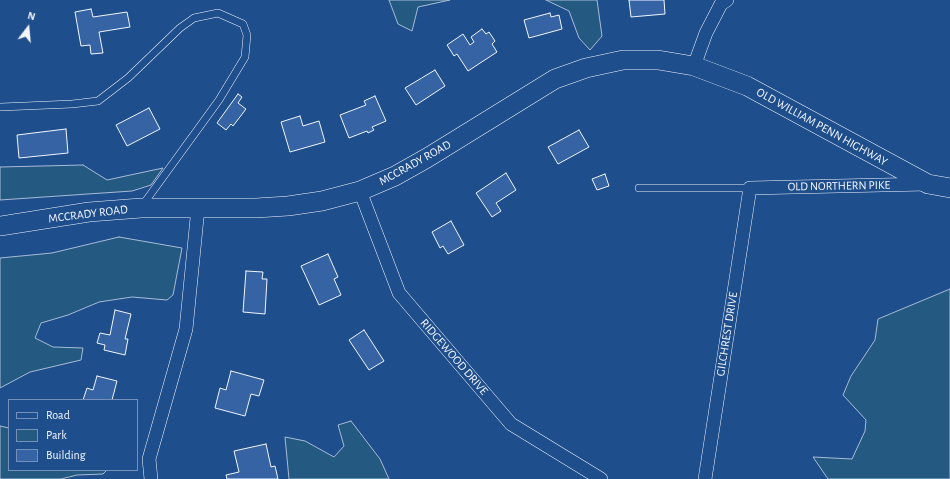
<!DOCTYPE html>
<html>
<head>
<meta charset="utf-8">
<style>
	body { margin:0 }
	#map { position:relative; width:950px; height:479px; overflow:hidden; background:#1f4e8c; font-family:"Alegreya Sans",sans-serif }
	canvas { display:block }
	.legend { position:absolute; left:8px; top:399px; width:130px; height:72px; box-sizing:border-box; background:#1f4e8c; border:1px solid #7391ba; margin:0; padding:5px 7px; list-style:none; font-size:12px; color:#f2f6ff }
	.legend li { display:flex; align-items:center; gap:8px; height:20px }
	.legend b { width:20px; border:1px solid #7391ba }
	.north { position:absolute; left:8px; top:8px; width:40px; height:40px; -webkit-text-stroke:3px #1f4e8c; paint-order:stroke; rotate:16deg; font-size:11px; font-weight:700; line-height:16px; text-align:center; color:#f2f6ff }
	.north::after { content:''; display:block; margin:auto; width:14px; height:18px; background:#f2f6ff; clip-path:polygon(50% 0,100% 100%,50% 72%,0 100%) }
</style>
</head>
<body>
<div id="map">
<canvas width="950" height="479"></canvas>
<ul class="legend">
<li><b style="height:5px;background:#1f4e8c"></b>Road</li>
<li><b style="height:11px;background:#245a82"></b>Park</li>
<li><b style="height:11px;background:#3563a3"></b>Building</li>
</ul>
<div class="north">N</div>
</div>
<script>
const ctx = document.querySelector('canvas').getContext('2d');
ctx.lineJoin = 'round';
function fillPath(path, color) { ctx.fillStyle = color; ctx.fill(path, 'evenodd'); }
const poly = rows => new Path2D(rows.map(r => 'M' + r).join(''));
function stroke(path, color, width, dash) { ctx.strokeStyle = color; ctx.lineWidth = width; ctx.lineCap = dash ? 'butt' : 'round'; ctx.setLineDash(dash || []); ctx.stroke(path); }
function label(font, color, halo, rows, align = 'center') {
  ctx.font = font + ' "Alegreya Sans",sans-serif'; ctx.lineWidth = 3; ctx.setLineDash([]); ctx.textBaseline = 'middle'; ctx.strokeStyle = halo; ctx.fillStyle = color; for (const [text, x, y, turn = 0] of rows) {
    ctx.save(); ctx.translate(x, y); ctx.rotate((+turn || 0) * Math.PI / 180); ctx.textAlign = isNaN(turn) ? turn : align; if (halo) ctx.strokeText(text, 0, 0); ctx.fillText(text, 0, 0); ctx.restore();
  }
}
const green = poly([
	[389,0,450,0,418,7,412,31,398,24,389,0],
	[546,0,597,0,602,36,590,50,579,38,569,11,546,0],
	[83,165,107,180,163,168,151,185,132,191,0,200,0,167,83,165],
	[119,237,182,248,173,295,167,300,132,297,99,302,68,315,41,323,35,338,53,347,83,348,81,360,30,372,0,388,0,258,52,253,119,237],
	[950,289,950,479,828,479,813,457,852,459,865,431,866,420,843,395,851,376,875,340,878,319,950,289],
	[351,421,380,459,389,479,289,479,285,437,305,441,334,457,344,446,338,425,351,421],
	[0,426,9,428,9,470,107,470,103,474,77,475,61,479,0,479,0,426]
]);
const building = poly([
	[629,0,664,0,665,14,631,17,629,0],
	[91,9,93,17,127,12,130,27,99,32,103,53,91,54,90,45,81,46,75,12,91,9],
	[550,13,551,17,559,15,562,29,529,38,524,20,550,13],
	[482,29,486,34,489,32,495,41,492,44,497,52,468,71,457,54,454,56,447,45,463,34,470,45,474,42,471,37,482,29],
	[435,70,445,86,416,105,405,88,435,70],
	[238,94,242,97,238,103,246,109,233,126,231,124,226,130,217,123,238,94],
	[375,96,386,121,372,127,374,130,368,133,367,131,349,138,340,115,366,105,364,101,375,96],
	[149,108,160,129,127,146,116,125,149,108],
	[300,116,303,126,319,121,325,142,290,152,281,122,300,116],
	[66,129,68,153,19,158,17,135,66,129],
	[579,130,589,147,558,164,548,147,579,130],
	[506,173,516,190,496,203,501,211,492,217,476,193,506,173],
	[605,174,609,186,597,190,592,179,605,174],
	[451,221,464,245,448,254,443,246,440,248,432,232,451,221],
	[328,254,338,277,334,279,341,295,319,305,301,266,328,254],
	[246,271,263,272,262,279,267,279,265,314,243,312,246,271],
	[115,310,131,314,125,339,128,339,125,355,104,350,105,345,97,343,100,333,110,335,115,310],
	[364,330,384,361,369,370,349,340,364,330],
	[231,371,264,380,259,396,251,394,245,416,215,408,220,388,226,390,231,371],
	[97,376,117,381,112,400,83,400,87,388,93,390,97,376],
	[266,444,271,467,275,466,278,479,227,479,226,475,239,472,234,451,266,444]
]);
const lane = poly([
	[1,107,72,104,98,101,128,78,180,28,194,18,218,13,243,24,247,35,245,57,219,100,142,206],
	[639,188,750,188]
]);
const street = poly([
	[694,66,706,33,721,4,727,0],
	[360,191,399,293,511,424,601,479],
	[151,479,149,459,186,329,198,208],
	[705,479,750,188,926,184]
]);
const secondary = poly([
	[0,226,89,212,141,208,256,208,288,206,322,201,360,191,395,176,427,158,555,79,586,68,623,60,658,60,694,66,747,86,928,184,950,188]
]);
const streetNames = [
	["OLD WILLIAM PENN HIGHWAY",822,127,29],
	["MCCRADY ROAD",415,163,-29],
	["OLD NORTHERN PIKE",839,186,-1],
	["MCCRADY ROAD",88,214,-7],
	["GILCHREST DRIVE",727,334,-81],
	["RIDGEWOOD DRIVE",454,357,49]
];
fillPath(green, '#245a82');
stroke(green, '#a8bbd7', 1);
fillPath(building, '#3563a3');
stroke(building, '#f2f6ff', 1);
stroke(lane, '#f2f6ff', 8);
stroke(street, '#f2f6ff', 14);
stroke(secondary, '#f2f6ff', 20);
stroke(lane, '#1f4e8c', 7);
stroke(street, '#1f4e8c', 13);
stroke(secondary, '#1f4e8c', 19);
label('12px', '#f2f6ff', '#1f4e8c', streetNames);
</script>
</body>
</html>
